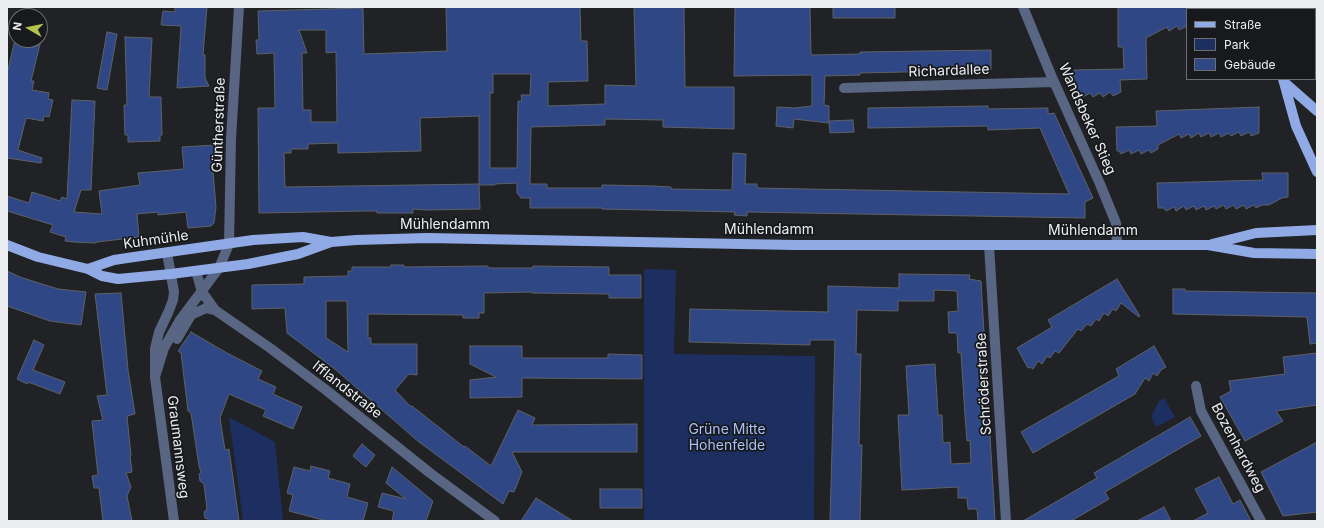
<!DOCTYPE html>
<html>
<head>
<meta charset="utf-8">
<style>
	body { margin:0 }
	#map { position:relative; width:1324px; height:528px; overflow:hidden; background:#202226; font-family:Inter,sans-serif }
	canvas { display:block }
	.frame { position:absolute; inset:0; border:8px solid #ecedf0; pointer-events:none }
	.legend { position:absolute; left:1186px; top:8px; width:130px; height:72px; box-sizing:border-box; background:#17191c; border:1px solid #6c6e71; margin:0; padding:5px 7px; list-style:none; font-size:12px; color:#ecedf0 }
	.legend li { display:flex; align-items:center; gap:8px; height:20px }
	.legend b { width:20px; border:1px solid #6c6e71 }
	.north { position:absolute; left:8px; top:8px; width:40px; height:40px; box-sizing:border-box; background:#17191c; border:1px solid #6c6e71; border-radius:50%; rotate:279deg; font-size:11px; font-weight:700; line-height:16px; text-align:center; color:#ecedf0 }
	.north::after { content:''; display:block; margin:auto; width:14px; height:18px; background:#b3c24b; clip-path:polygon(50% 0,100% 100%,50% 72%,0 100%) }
</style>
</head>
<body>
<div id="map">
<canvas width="1324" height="528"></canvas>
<div class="frame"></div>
<ul class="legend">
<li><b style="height:5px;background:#90aae5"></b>Straße</li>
<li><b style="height:11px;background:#1d2f61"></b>Park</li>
<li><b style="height:11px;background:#2f4784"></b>Gebäude</li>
</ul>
<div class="north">N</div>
</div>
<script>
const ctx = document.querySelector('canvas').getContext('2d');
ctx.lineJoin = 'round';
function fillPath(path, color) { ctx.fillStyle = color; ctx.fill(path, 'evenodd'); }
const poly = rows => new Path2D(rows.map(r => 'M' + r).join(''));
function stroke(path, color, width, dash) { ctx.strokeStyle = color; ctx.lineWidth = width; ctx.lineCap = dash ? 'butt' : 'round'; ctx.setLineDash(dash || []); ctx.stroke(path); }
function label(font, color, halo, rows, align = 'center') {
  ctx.font = font + ' Inter,sans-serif'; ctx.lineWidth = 3.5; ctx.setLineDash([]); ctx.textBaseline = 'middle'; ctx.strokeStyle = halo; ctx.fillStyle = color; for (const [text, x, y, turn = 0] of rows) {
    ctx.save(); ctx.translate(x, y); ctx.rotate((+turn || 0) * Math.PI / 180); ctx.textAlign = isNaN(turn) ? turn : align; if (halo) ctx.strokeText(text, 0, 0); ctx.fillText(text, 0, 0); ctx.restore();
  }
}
const green = poly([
	[1286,7,1317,7,1317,65,1315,61,1315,9,1287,9],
	[644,269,676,270,674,354,815,356,814,521,644,521],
	[1164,398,1175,417,1156,427,1151,417,1159,401],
	[229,417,275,442,283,521,243,521]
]);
const building = poly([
	[175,7,207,7,203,55,205,55,205,78,209,86,177,88,181,26,161,25,163,11,175,12,175,7],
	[446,7,580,7,581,41,587,41,588,81,548,82,548,106,605,104,605,85,636,86,634,7,684,7,685,87,734,87,734,129,663,127,663,120,605,119,605,125,531,127,530,184,547,184,547,188,602,188,602,185,654,186,671,187,671,189,732,190,733,153,746,154,745,184,757,184,757,188,1069,194,1040,128,988,130,988,126,868,128,868,108,988,106,988,109,1048,108,1048,114,1054,113,1093,198,1085,202,1085,218,747,212,747,216,734,215,735,212,602,209,602,208,530,208,530,198,521,198,517,193,517,183,495,184,495,185,479,185,480,209,427,210,413,209,413,213,377,213,377,211,366,211,259,213,258,108,275,108,274,53,257,54,256,40,259,40,258,11,363,8,364,54,447,51,446,7],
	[299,30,326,30,326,53,336,52,337,122,311,122,311,110,303,110,302,53,307,53,299,30],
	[493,74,531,74,530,95,521,95,522,101,518,101,517,168,490,168,490,93,493,93,493,74],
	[479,116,479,184,285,187,284,153,291,153,291,149,308,149,308,144,338,143,338,153,421,151,420,118,479,116],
	[735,7,810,7,811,55,860,54,860,52,991,50,991,70,860,73,860,75,825,76,824,105,829,106,829,123,794,119,793,128,776,126,777,107,795,108,812,106,812,75,734,76,735,7],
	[833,7,895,7,895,18,833,18,833,7],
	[1118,7,1187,7,1187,26,1179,30,1177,26,1169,31,1167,27,1146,38,1147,79,1120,80,1121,92,1113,96,1110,92,1103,97,1100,93,1093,97,1090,93,1083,97,1081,94,1075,94,1074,70,1124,69,1123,47,1118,47,1118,7],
	[107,32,117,34,107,90,97,88,107,32],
	[125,37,152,38,149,97,161,97,162,135,160,135,160,141,128,142,128,135,125,135,124,105,127,105,125,37],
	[15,40,41,40,31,81,34,81,32,90,49,93,48,99,53,100,49,117,44,116,43,121,26,118,18,150,42,158,41,163,7,158,7,74,15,40],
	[72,100,95,101,91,190,81,190,74,212,102,214,99,191,140,185,138,173,184,169,182,147,215,145,217,160,212,160,216,207,214,223,211,226,188,228,186,212,158,215,158,212,137,214,139,237,97,242,96,243,73,242,65,241,66,237,50,232,53,225,7,211,7,196,29,203,32,192,60,201,62,197,67,199,72,100],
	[1259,107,1259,133,1251,136,1249,132,1241,136,1239,132,1231,136,1229,133,1221,137,1219,133,1211,137,1209,133,1201,137,1199,133,1191,138,1189,134,1181,138,1179,134,1158,145,1158,149,1151,153,1149,150,1141,154,1139,150,1131,154,1129,150,1121,154,1119,151,1117,151,1116,127,1157,126,1156,111,1259,107],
	[853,120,854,132,830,133,829,121,853,120],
	[1262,173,1288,173,1288,197,1282,198,1269,205,1262,205,1256,208,1254,205,1246,209,1244,205,1236,209,1234,205,1226,209,1224,205,1216,209,1214,206,1206,210,1204,206,1196,210,1194,206,1186,210,1184,206,1176,211,1174,207,1166,211,1164,208,1158,208,1157,183,1263,180,1262,173],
	[391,265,404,265,404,267,488,266,488,268,533,268,533,266,609,267,609,275,641,275,641,298,609,298,609,294,532,293,532,292,484,293,484,313,479,313,479,318,463,318,463,315,368,314,368,338,371,338,371,344,417,344,417,375,409,374,395,390,410,406,412,406,464,447,465,446,491,466,518,410,535,418,532,425,637,424,637,452,512,452,522,472,514,492,509,491,503,504,419,442,336,370,287,333,285,308,252,309,252,285,304,284,304,277,348,276,348,271,352,271,352,267,391,267,391,265],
	[326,301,347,301,348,352,326,338,326,301],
	[7,271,20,277,58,289,86,292,81,325,50,321,7,306,7,271],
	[899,274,970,275,969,279,981,281,995,521,978,521,977,509,968,509,967,498,958,498,958,487,902,490,898,415,909,415,906,366,935,364,938,415,942,415,943,443,950,442,951,464,971,463,970,440,967,441,965,416,961,353,958,353,957,333,949,333,948,312,958,311,957,291,934,290,934,301,898,301,898,311,857,310,856,354,861,354,859,445,862,445,860,521,830,521,835,340,810,340,810,345,689,342,690,309,828,312,828,286,899,288,899,274],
	[1117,279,1140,316,1139,317,1121,303,1116,311,1113,309,1108,316,1104,313,1099,321,1096,319,1091,326,1087,324,1081,331,1078,329,1059,353,1055,351,1050,358,1047,356,1042,364,1038,361,1033,369,1030,367,1028,368,1017,348,1052,327,1048,320,1117,279],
	[1173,289,1185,289,1185,291,1317,293,1317,343,1310,344,1307,317,1173,314,1173,289],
	[121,293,128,370,135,414,127,416,131,456,130,456,132,472,126,473,131,487,127,496,132,521,103,521,99,488,94,488,92,476,98,475,92,421,103,420,97,396,107,395,95,294,121,293],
	[191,332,227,353,262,371,258,379,276,387,273,394,302,407,293,429,263,416,266,410,229,394,220,418,225,450,229,449,239,521,208,521,208,519,205,518,204,512,207,509,204,484,200,481,199,474,201,472,199,466,191,413,188,411,181,353,178,351,191,332],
	[34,340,44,345,33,370,65,382,60,394,28,382,27,384,17,379,34,340],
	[470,346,522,346,522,358,608,358,608,354,642,355,642,379,522,378,522,397,470,398,470,380,496,377,470,364,470,346],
	[1154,346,1166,367,1161,370,1157,376,1153,373,1149,381,1145,378,1135,394,1033,453,1021,432,1119,376,1116,369,1154,346],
	[1317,353,1317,405,1276,411,1283,421,1245,441,1220,397,1231,391,1229,381,1285,374,1283,357,1317,353],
	[1190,417,1201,436,1105,492,1109,499,1071,521,1023,521,1097,478,1094,473,1190,417],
	[1317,442,1317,512,1283,516,1261,472,1317,442],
	[362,444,375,455,366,467,353,456,362,444],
	[311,466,330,471,328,478,350,484,347,497,368,503,363,521,327,521,289,511,293,495,287,493,294,467,310,471,311,466],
	[392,467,433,501,426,521,392,521,394,511,378,507,382,493,406,499,386,483,392,467],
	[1219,477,1233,504,1240,500,1251,521,1193,521,1208,513,1195,489,1219,477],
	[600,489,642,489,642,508,600,508,600,489],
	[536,498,573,521,521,521,536,498],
	[1164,507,1171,521,1137,521,1164,507]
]);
const minor = poly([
	[1023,7,1051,75,1100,184,1116,223,1117,245],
	[844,88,1054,82],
	[989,245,1006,521],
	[167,253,174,292,173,300,168,313,159,332,155,349,155,377,174,521],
	[196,271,202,292,215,310,270,348,326,390,430,473,495,521],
	[177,339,191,315,206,308,215,310],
	[155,377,164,348,180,320,219,268,229,244,231,139,239,7],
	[1196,386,1201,411,1261,521]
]);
const major = poly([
	[1245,7,1246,9],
	[1283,79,1296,126,1317,172],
	[1284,82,1317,111],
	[1212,244,1256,233,1317,230],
	[7,245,38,257,88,269,102,276,118,279,171,274,248,264,298,254,331,242],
	[88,269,114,260,134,257,253,240,303,237,331,242,356,240,427,238,794,245,1208,245,1254,253,1317,254]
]);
const streetNames = [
	["Richardallee",949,71,-2],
	["Wandsbeker Stieg",1087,119,66],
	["Güntherstraße",219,125,-88],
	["Mühlendamm",445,225],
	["Mühlendamm",769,230],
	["Mühlendamm",1093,231],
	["Kuhmühle",156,240,-8],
	["Schröderstraße",984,384,-93],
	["Ifflandstraße",347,390,38],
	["Graumannsweg",178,447,83],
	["Bozenhardweg",1238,448,62]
];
const parkNames = [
	["Grüne Mitte",727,430],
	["Hohenfelde",727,446]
];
fillPath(green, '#1d2f61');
fillPath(building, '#2f4784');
stroke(building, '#5f6166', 1);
stroke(minor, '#596683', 10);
stroke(major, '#90aae5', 10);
label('14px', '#ecedf0', '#17191c', streetNames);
label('14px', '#a7c0f7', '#17191c', parkNames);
</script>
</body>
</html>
